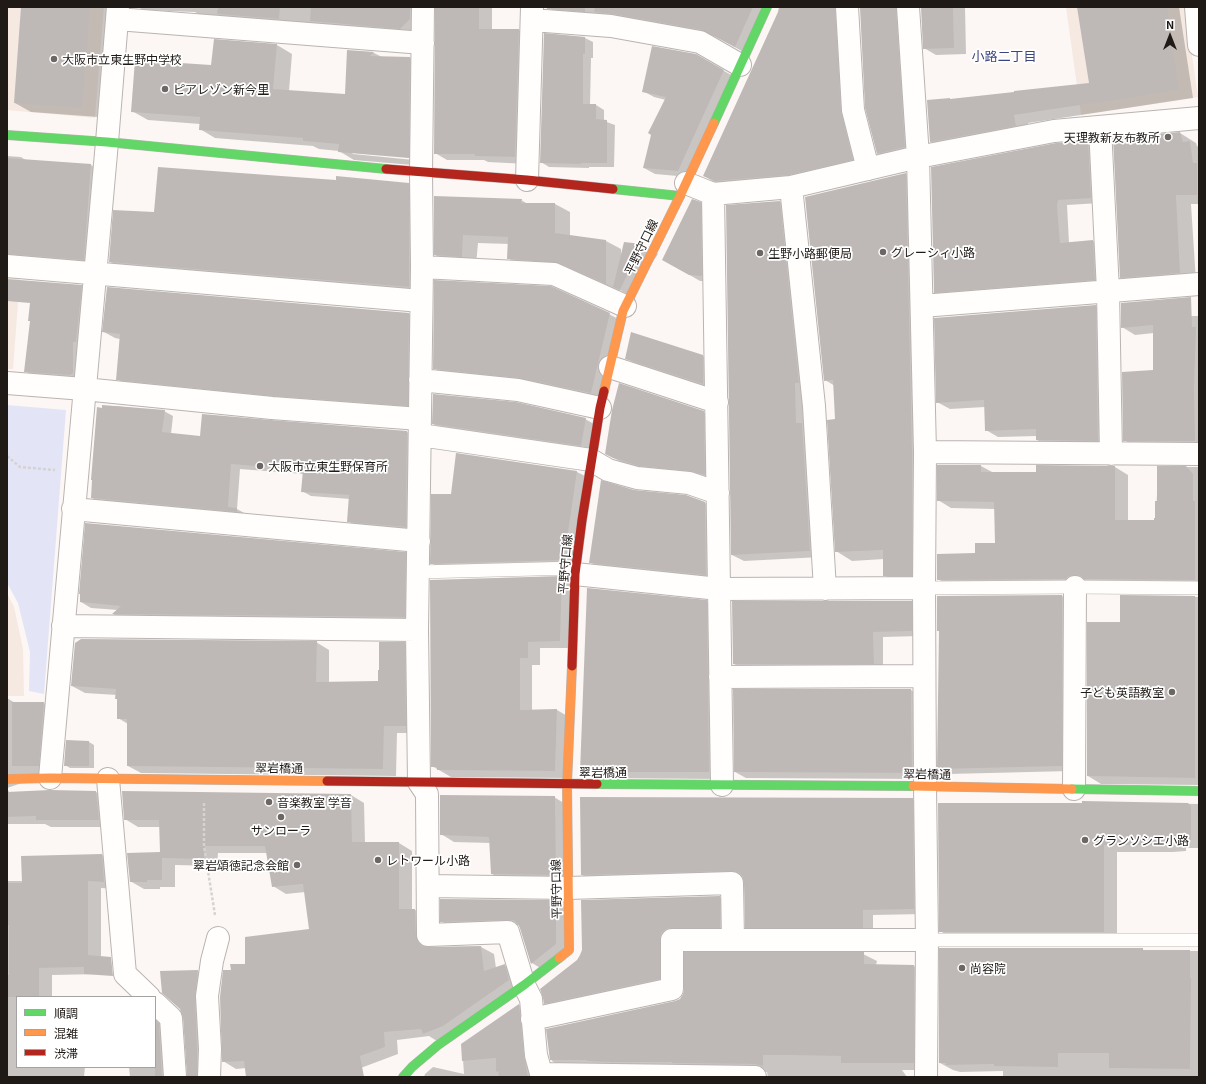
<!DOCTYPE html>
<html>
<head>
<meta charset="utf-8">
<style>
	body { margin:0 }
	#map { position:relative; width:1206px; height:1084px; overflow:hidden; background:#fcf7f4; font-family:Georgia,"Noto Sans JP",serif }
	canvas { display:block }
	.frame { position:absolute; inset:0; border:8px solid #1f1a16; pointer-events:none }
	.legend { position:absolute; left:16px; top:996px; width:140px; height:72px; box-sizing:border-box; background:#fff; border:1px solid #a5a3a2; margin:0; padding:5px 7px; list-style:none; font-size:12px; color:#1f1a16 }
	.legend li { display:flex; align-items:center; gap:8px; height:20px }
	.legend b { width:20px; border:1px solid #a5a3a2 }
	.north { position:absolute; left:1150px; top:16px; width:40px; height:40px; -webkit-text-stroke:3px #fff; paint-order:stroke; rotate:0deg; font-size:11px; font-weight:700; line-height:16px; text-align:center; color:#1f1a16 }
	.north::after { content:''; display:block; margin:auto; width:14px; height:18px; background:#1f1a16; clip-path:polygon(50% 0,100% 100%,50% 72%,0 100%) }
</style>
</head>
<body>
<div id="map">
<canvas width="1206" height="1084"></canvas>
<div class="frame"></div>
<ul class="legend">
<li><b style="height:5px;background:#63d668"></b>順調</li>
<li><b style="height:5px;background:#ff974d"></b>混雑</li>
<li><b style="height:5px;background:#b3261e"></b>渋滞</li>
</ul>
<div class="north">N</div>
</div>
<script>
const ctx = document.querySelector('canvas').getContext('2d');
ctx.lineJoin = 'round';
function fillPath(path, color) { ctx.fillStyle = color; ctx.fill(path, 'evenodd'); }
const poly = rows => new Path2D(rows.map(r => 'M' + r).join(''));
function stroke(path, color, width, dash) { ctx.strokeStyle = color; ctx.lineWidth = width; ctx.lineCap = dash ? 'butt' : 'round'; ctx.setLineDash(dash || []); ctx.stroke(path); }
function label(font, color, halo, rows, align = 'center') {
  ctx.font = font + ' Georgia,"Noto Sans JP",serif'; ctx.lineWidth = 3.5; ctx.setLineDash([]); ctx.textBaseline = 'middle'; ctx.strokeStyle = halo; ctx.fillStyle = color; for (const [text, x, y, turn = 0] of rows) {
    ctx.save(); ctx.translate(x, y); ctx.rotate((+turn || 0) * Math.PI / 180); ctx.textAlign = isNaN(turn) ? turn : align; if (halo) ctx.strokeText(text, 0, 0); ctx.fillText(text, 0, 0); ctx.restore();
  }
}
const built = poly([
	[7,7,104,7,95,118,7,110],
	[1066,7,1185,7,1198,97,1081,115],
	[7,276,20,277,13,369,7,369],
	[7,593,14,607,23,649,24,696,7,696]
]);
const green = poly([
	[7,405,66,410,44,694,29,691,30,652,18,603,7,583]
]);
const shadow = poly([
	[22,7,107,7,98,117,31,112,15,103],
	[138,7,425,7,412,35,357,31,349,26,201,16,195,12,143,10],
	[436,7,492,7,492,30,519,30,531,37,527,164,488,162,484,160,447,160,435,153],
	[548,7,769,7,747,54,715,36,626,20,560,15],
	[780,7,849,7,864,166,802,181,716,183,704,176,779,13],
	[860,7,910,7,917,154,890,160,878,153],
	[922,7,965,7,966,54,936,55,924,48],
	[1078,7,1179,7,1193,98,1028,123,1030,133,945,150,930,141,950,99,952,100,1090,84],
	[585,38,593,42,593,58,591,58,590,105,596,105,604,110,604,121,615,125,614,167,589,167,589,168,549,167,541,162],
	[277,45,292,54,289,91,346,95,348,51,374,53,382,57,410,58,425,67,424,166,354,160,339,151,319,149,313,146,215,138,200,129,200,124,148,120,132,111,212,66],
	[351,152,414,158,414,160,353,154],
	[695,55,735,77,689,177,655,174,644,168,666,100,654,97,643,91],
	[1180,133,1196,143,1197,146,1199,147,1199,204,1191,204,1196,282,1137,286,1121,277],
	[1088,142,1097,147,1100,203,1067,205,1069,243,1093,241,1102,246,1104,285,944,297,935,292],
	[7,156,21,157,27,161,91,165,102,171,94,265,7,259],
	[906,174,921,183,927,584,900,584,884,575,884,559,852,561,836,551,836,420,835,386,825,380],
	[336,181,408,184,422,192,422,294,123,269,110,262,155,213],
	[435,197,521,200,528,204,555,204,570,212,570,236,606,241,621,249,621,257,625,243,642,245,658,254,630,296,620,290,620,291,575,271,523,267,508,258,509,244,478,243,476,265,450,263,435,255],
	[780,202,791,208,821,557,744,561,732,555],
	[700,203,711,210,712,281,700,281,664,260],
	[81,286,94,293,85,380,37,378,25,371],
	[1096,306,1108,313,1110,447,1050,447,1037,440,1037,436,998,437,986,430,985,407,950,409,937,402],
	[409,314,420,320,419,411,129,386,117,379,120,339,115,338,104,332],
	[609,314,620,320,601,398,445,374,434,368],
	[1174,316,1199,316,1199,449,1137,448,1124,440,1154,371,1154,333,1135,335,1122,327],
	[703,356,713,362,714,390,636,364,626,358],
	[115,406,164,411,173,416,171,434,201,437,407,432,416,437,415,532,356,526,348,521,350,499,311,496,302,491,304,474,240,469,237,509,246,514,101,503,92,498],
	[703,412,714,418,715,480,650,471,624,464,606,453],
	[585,419,596,425,592,451,444,430,433,424],
	[457,454,577,472,587,477,574,566,442,569,431,563,452,495],
	[981,466,994,473,1037,473,1037,466,1115,467,1128,475,1128,521,1155,521,1156,519,1158,467,1199,467,1199,587,951,587,938,579,976,554,996,544,995,509,951,508,938,500],
	[633,491,705,503,717,510,718,581,602,569,590,562],
	[405,553,416,559,415,623,123,619,113,614,118,610,91,608,81,602],
	[562,577,575,585,572,648,540,648,540,665,532,665,532,710,557,710,569,717,567,778,451,777,432,766,431,581],
	[1062,596,1072,602,1071,771,948,774,938,768,940,631,938,597],
	[1121,596,1199,597,1199,785,1101,784,1088,776,1121,623],
	[706,601,718,608,721,779,593,778,581,771],
	[911,602,921,607,921,636,883,637,883,669,743,669,734,664],
	[316,642,329,650,329,683,378,682,404,643,417,651,418,733,397,733,396,776,141,773,128,766,128,724,118,718,118,699,117,695,85,693,72,686],
	[911,690,921,696,923,779,746,778,735,772],
	[7,698,15,703,44,703,57,710,52,773,7,788,9,792,96,792,110,800,112,827,51,827,45,824,7,824],
	[67,741,89,742,94,745,94,768,70,768,65,765],
	[351,795,364,803,365,843,399,843,412,851,412,910,415,910,428,918,428,943,430,948,481,947,494,954,496,968,504,965,518,973,522,988,437,1041,429,1036,397,1040,398,1054,358,1069,313,1077,247,1077,246,1068,236,1069,223,1061,232,971,246,965,310,930,305,892,286,894,273,886,267,853,218,853,217,866,175,865,175,887,160,887,160,889,144,889,130,881,161,853,160,827,138,827,125,819],
	[554,797,567,805,568,882,504,881,492,874,491,843,454,842,441,834],
	[912,799,922,805,924,914,873,915,873,933,756,933,746,927,746,883,743,876,592,880,582,875],
	[1083,802,1199,804,1199,848,1186,848,1186,851,1173,852,1117,852,1117,939,954,939,940,931,1083,804],
	[102,855,115,863,117,889,101,888,101,974,52,975,52,997,17,997,17,1067,85,1067,84,1077,7,1077,7,881,23,881],
	[719,897,729,903,730,933,683,933,669,984,555,1009,545,1003,577,961],
	[556,901,566,908,567,950,542,969,532,963,519,925,452,928,441,921],
	[1142,949,1145,951,1199,951,1199,1077,1003,1077,1003,1071,960,1072,953,1070,940,1063],
	[863,954,877,961,876,965,914,966,927,974,927,1070,902,1070,907,1077,768,1077,767,1072,565,1069,552,1061,549,1053,675,1002],
	[198,971,211,979,210,1077,188,1077,184,1017],
	[519,1005,532,1012,540,1077,424,1077,425,1074,433,1067,464,1074,462,1045],
	[155,1016,172,1032,175,1077,130,1077,129,1067,155,1067]
]);
const building = poly([
	[21,7,90,7,82,108,14,103],
	[218,7,280,7,279,19,217,14],
	[311,7,410,7,410,19,400,29,310,21],
	[435,7,479,7,479,29,519,29,515,157,475,156,475,154,434,154],
	[547,7,585,7,585,12,547,9],
	[595,7,753,7,735,47,702,30,613,14,594,12],
	[779,7,835,7,841,111,853,160,789,175,715,181,703,176,778,12],
	[860,7,896,7,905,147,877,154,865,108],
	[921,7,953,7,954,48,923,49],
	[1077,7,1167,7,1179,90,1014,115,1016,126,930,142,927,100,950,98,950,99,1014,92,1014,91,1089,83],
	[544,33,585,37,585,54,583,54,583,104,596,104,596,119,607,120,607,163,581,163,581,164,540,163],
	[214,39,277,44,273,89,345,94,347,50,374,52,370,56,410,57,409,158,338,152,339,144,303,141,303,138,199,130,200,117,131,112,135,60,211,65],
	[652,46,696,54,724,70,678,171,643,168,651,135,648,133,666,97,642,92],
	[1180,132,1183,142,1190,141,1193,163,1197,163,1197,195,1176,195,1180,273,1120,278,1113,138],
	[1088,140,1091,198,1058,200,1057,205,1060,243,1093,240,1095,280,934,293,931,167,1056,143],
	[7,158,91,164,84,260,7,254],
	[158,167,336,180,336,176,409,183,409,287,109,262,113,210,154,212],
	[906,173,912,452,912,576,883,576,883,550,835,552,827,420,835,419,833,380,824,381,805,197],
	[434,196,522,199,521,203,555,203,555,233,606,240,606,284,559,263,507,259,508,237,463,235,462,257,434,255],
	[692,199,701,202,702,276,689,275,662,260],
	[780,201,799,383,795,383,796,423,802,423,810,551,731,555,726,205],
	[624,242,642,244,620,290,613,287],
	[7,279,82,285,76,342,73,342,73,373,70,375,24,372,30,321,28,321,30,303,7,301],
	[434,280,551,286,610,313,591,393,519,378,433,369],
	[107,287,409,313,408,406,273,396,116,380,120,334,102,332],
	[1191,297,1192,327,1196,327,1194,388,1195,441,1123,441,1122,372,1153,370,1153,325,1121,328,1121,303],
	[1096,305,1098,441,1036,440,1036,429,985,431,984,400,936,403,934,318],
	[631,332,703,355,703,384,625,359],
	[619,383,704,411,705,475,690,471,639,466,613,458,605,454,612,410],
	[433,394,516,402,586,418,581,446,432,424],
	[102,405,165,410,162,432,200,436,202,414,271,420,407,431,406,527,347,522,349,495,301,492,303,470,231,464,228,507,237,508,237,512,91,498,92,480,91,480,97,407,102,408],
	[456,453,577,471,564,560,430,564,431,494,451,494],
	[937,465,981,465,981,472,1036,472,1036,465,1115,466,1115,520,1154,520,1154,518,1155,518,1155,501,1157,501,1157,466,1186,466,1193,474,1193,501,1195,501,1195,580,1084,579,1081,576,1075,575,1069,576,1065,579,937,580,937,554,975,553,975,543,995,543,994,502,937,501],
	[601,480,634,490,686,495,705,502,706,575,589,563],
	[85,523,406,552,405,617,112,614,121,606,80,602,80,594,79,594],
	[562,576,560,641,528,642,528,658,520,658,520,710,557,709,555,771,437,770,437,767,431,767,430,580],
	[587,588,707,600,709,772,580,772],
	[1062,595,1062,766,937,769,939,631,937,631,937,596],
	[1120,595,1195,596,1195,778,1087,776,1087,622,1120,622],
	[732,601,912,601,912,631,873,632,874,664,733,664],
	[81,639,317,641,316,682,378,681,378,670,379,670,379,642,405,642,406,726,384,726,383,769,127,766,127,719,117,719,117,699,115,699,116,689,71,686,75,643],
	[733,689,911,689,912,773,734,772],
	[12,702,44,702,39,766,12,766],
	[66,740,89,741,89,766,64,766],
	[50,790,96,791,99,820,36,820,36,816,7,817,7,792],
	[122,791,351,794,352,842,399,842,399,909,415,909,416,935,418,942,422,946,428,947,481,946,484,971,505,964,509,980,443,1026,423,1034,421,1029,384,1032,385,1047,360,1056,364,1077,246,1077,244,1061,222,1062,220,997,223,970,231,970,230,964,245,964,245,937,309,929,303,884,272,887,265,846,205,846,204,859,162,858,162,880,147,880,147,882,130,882,127,853,160,852,159,820,124,820],
	[440,795,555,796,556,875,491,874,489,837,440,835],
	[580,797,913,798,914,909,863,910,863,928,745,928,744,883,742,876,738,872,732,871,581,875],
	[1082,801,1188,803,1191,806,1191,841,1173,841,1173,844,1159,845,1104,845,1104,932,939,932,938,803,1082,803],
	[102,854,104,882,88,881,88,955,111,957,113,976,84,974,84,967,39,968,39,997,7,997,7,975,9,975,9,925,7,925,7,883,22,883,21,856],
	[720,896,720,928,672,928,666,929,661,933,660,940,660,979,544,1004,543,998,540,989,577,960,580,955,582,950,581,900],
	[440,899,556,900,556,944,531,964,520,928,517,923,513,920,508,920,440,922],
	[939,948,1143,948,1143,950,1190,950,1190,978,1191,978,1190,1069,1109,1068,1109,1053,1058,1053,1058,1067,994,1066,994,1064,946,1065,946,1063,939,1063],
	[684,952,864,952,864,964,914,965,914,1063,841,1063,841,1056,784,1055,763,1055,763,1066,755,1064,672,1063,672,1062,611,1062,587,1061,587,1060,550,1060,546,1029,675,1001,680,999,683,994,684,989],
	[198,970,195,997,197,1049,197,1077,187,1077,183,1017,180,1009,162,993,160,971],
	[519,1004,524,1056,528,1077,499,1077,498,1071,496,1072,496,1058,462,1061,461,1044],
	[155,1020,159,1024,162,1077,155,1077]
]);
const path = poly([
	[7,456,20,467,55,470],
	[204,803,204,846,215,915]
]);
const lane = poly([
	[418,572,576,568],
	[924,588,1075,587,1199,588],
	[927,940,1199,940]
]);
const street = poly([
	[423,7,421,172,422,267,417,630,419,782,427,794,428,935,508,932,524,985,531,999,536,1055,542,1077],
	[847,7,853,110,868,169],
	[908,7,918,157,925,452,924,588,925,786,927,940,926,1077],
	[1196,7,1199,45],
	[117,19,423,43],
	[532,20,611,26,700,42,740,65],
	[1100,127,1108,291,1111,454],
	[527,180,532,7],
	[686,183,713,194,791,187,918,157,1054,131,1199,118],
	[791,187,814,406,825,589],
	[713,194,722,785],
	[7,266,421,301],
	[422,267,554,274,625,306],
	[922,306,1199,284],
	[610,367,717,402],
	[420,380,518,390,600,408],
	[7,383,84,389,272,408,420,419],
	[420,435,591,460,608,470,637,478,689,483,718,493],
	[925,452,1199,454],
	[73,509,419,541],
	[575,574,719,589,924,588],
	[63,626,417,630],
	[720,677,924,676],
	[50,778,107,142,118,7],
	[108,779,125,974,149,997],
	[1074,789,1075,587],
	[428,886,568,888,732,883,733,940],
	[155,1003,171,1018,175,1077],
	[532,1019,672,989,672,940,927,940],
	[542,1074,755,1077],
	[209,1077,210,1049,207,996,212,961,218,938]
]);
const fast = poly([
	[714,123,767,7],
	[7,135,107,142,386,169],
	[613,189,680,196],
	[597,784,913,786],
	[1072,789,1199,791],
	[403,1077,412,1067,438,1045,524,985,559,958]
]);
const slow = poly([
	[604,391,623,311,680,196,714,123],
	[7,779,50,778,327,781],
	[913,786,1072,789],
	[559,958,569,950,567,784,572,666]
]);
const jam = poly([
	[386,169,527,180,613,189],
	[572,666,575,574,582,520,600,408,604,391],
	[327,781,597,784]
]);
const markers = [
	[54,59,4,"#6c6764"],
	[165,89,4,"#6c6764"],
	[1168,137,4,"#6c6764"],
	[883,252,4,"#6c6764"],
	[760,253,4,"#6c6764"],
	[260,466,4,"#6c6764"],
	[1172,692,4,"#6c6764"],
	[269,802,4,"#6c6764"],
	[281,817,4,"#6c6764"],
	[1085,840,4,"#6c6764"],
	[378,860,4,"#6c6764"],
	[297,865,4,"#6c6764"],
	[962,968,4,"#6c6764"]
];
const poiNames = [
	["大阪市立東生野中学校",62,59],
	["ピアレゾン新今里",173,89],
	["天理教新友布教所",1160,137,"right"],
	["グレーシィ小路",891,252],
	["生野小路郵便局",768,253],
	["大阪市立東生野保育所",268,466],
	["子ども英語教室",1164,692,"right"],
	["音楽教室 学音",277,802],
	["サンローラ",281,830,"center"],
	["グランソシエ小路",1093,840],
	["レトワール小路",386,860],
	["翠岩頌徳記念会館",289,865,"right"],
	["尚容院",970,968]
];
const streetNames = [
	["平野守口線",641,247,-64],
	["平野守口線",565,564,-85],
	["翠岩橋通",279,768,1],
	["翠岩橋通",603,772],
	["翠岩橋通",927,774,1],
	["平野守口線",556,889,-91]
];
const neighbourhoodNames = [
	["小路二丁目",1004,56]
];
fillPath(built, '#f5e9e2');
fillPath(green, '#e3e5f7');
fillPath(shadow, '#0003');
fillPath(building, '#beb9b6');
stroke(lane, '#b9b4b1', 14);
stroke(street, '#b9b4b1', 24);
stroke(fast, '#b9b4b1', 10);
stroke(slow, '#b9b4b1', 10);
stroke(jam, '#b9b4b1', 10);
stroke(path, '#d5d3d2', 2.5, [3, 2]);
stroke(lane, '#fffefd', 13);
stroke(street, '#fffefd', 22);
stroke(fast, '#63d668', 9);
stroke(slow, '#ff974d', 9);
stroke(jam, '#b3261e', 9);
for (const [x, y, r, color] of markers) { const dot = new Path2D(); dot.arc(x, y, r, 0, 2 * Math.PI); ctx.fillStyle = color; ctx.fill(dot); stroke(dot, '#fff', 1.5); }
label('12px', '#1f1a16', '#fff', poiNames, 'left');
label('12px', '#1f1a16', '#fff', streetNames);
label('13px', '#3c4580', '#fff', neighbourhoodNames);
</script>
</body>
</html>
